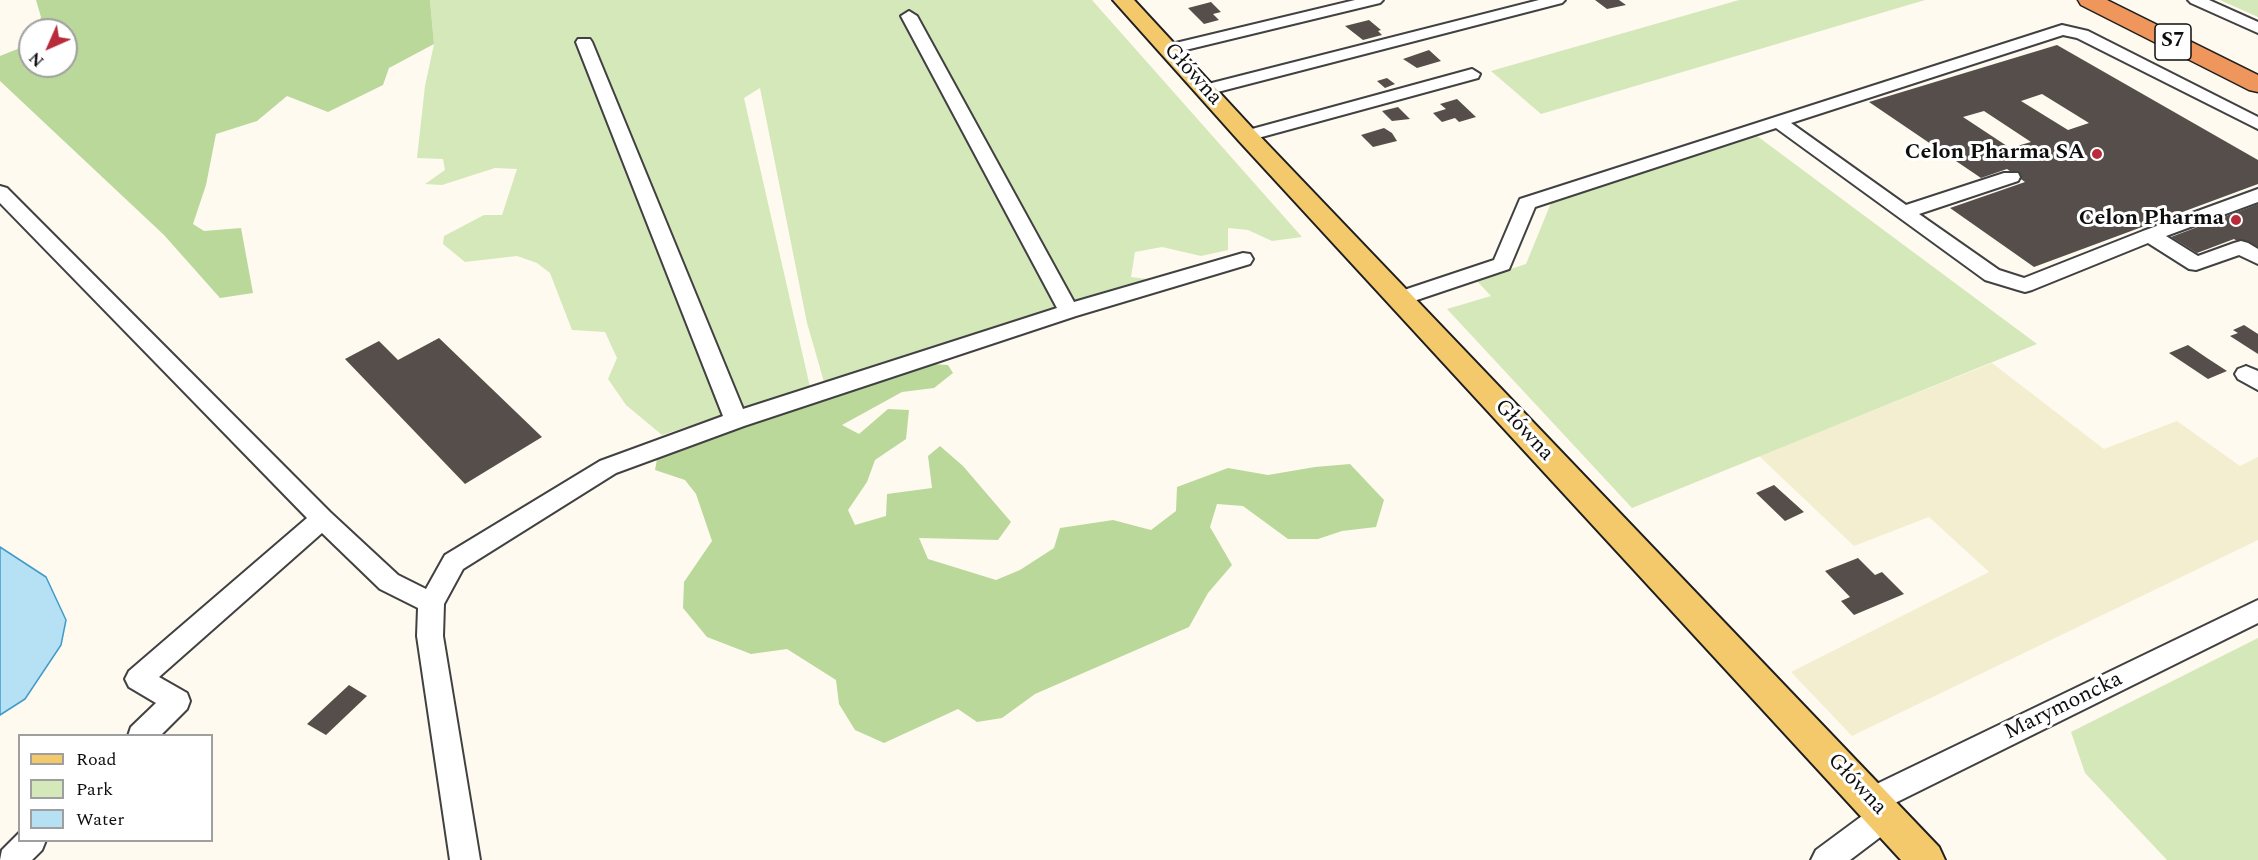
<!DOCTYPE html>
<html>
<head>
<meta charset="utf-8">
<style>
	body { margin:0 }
	#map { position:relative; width:2258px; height:860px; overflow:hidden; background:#fefaef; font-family:Spectral,serif }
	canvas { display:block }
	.legend { position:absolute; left:18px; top:734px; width:195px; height:108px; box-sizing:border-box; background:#fff; border:2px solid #9f9f9f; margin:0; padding:8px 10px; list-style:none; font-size:18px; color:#0e0e0e }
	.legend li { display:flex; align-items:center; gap:12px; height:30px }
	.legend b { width:30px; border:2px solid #9f9f9f }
	.north { position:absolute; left:18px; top:18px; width:60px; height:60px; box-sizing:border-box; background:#fff; border:2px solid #9f9f9f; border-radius:50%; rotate:225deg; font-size:16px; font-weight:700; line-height:24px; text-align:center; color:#0e0e0e }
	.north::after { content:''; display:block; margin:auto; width:21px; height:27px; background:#b92b3b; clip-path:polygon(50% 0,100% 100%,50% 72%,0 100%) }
</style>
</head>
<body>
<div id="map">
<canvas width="2258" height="860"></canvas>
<ul class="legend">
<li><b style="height:8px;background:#f3c96b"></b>Road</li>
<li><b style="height:16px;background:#d5e8ba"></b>Park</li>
<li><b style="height:16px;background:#b6e1f4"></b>Water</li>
</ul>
<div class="north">N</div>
</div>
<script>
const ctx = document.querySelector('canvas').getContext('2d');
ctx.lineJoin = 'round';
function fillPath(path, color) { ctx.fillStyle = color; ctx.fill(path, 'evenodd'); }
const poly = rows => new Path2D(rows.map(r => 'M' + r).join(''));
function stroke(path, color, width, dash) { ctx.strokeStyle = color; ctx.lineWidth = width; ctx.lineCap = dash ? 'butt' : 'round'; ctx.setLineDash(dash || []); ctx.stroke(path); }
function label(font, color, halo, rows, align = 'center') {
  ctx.font = font + ' Spectral,serif'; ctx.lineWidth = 6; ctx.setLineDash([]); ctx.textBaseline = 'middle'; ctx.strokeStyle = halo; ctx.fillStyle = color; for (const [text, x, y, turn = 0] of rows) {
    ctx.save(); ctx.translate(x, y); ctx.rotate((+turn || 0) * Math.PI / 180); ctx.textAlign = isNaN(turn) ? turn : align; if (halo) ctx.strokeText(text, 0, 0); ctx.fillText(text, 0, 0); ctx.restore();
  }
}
const farmland = poly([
	[1992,363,2104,449,2177,421,2240,466,2258,457,2258,540,1852,736,1791,672,1989,572,1929,517,1854,546,1759,456]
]);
const green = poly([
	[430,0,1092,0,1302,237,1272,241,1248,230,1228,228,1228,250,1201,256,1162,247,1135,252,1131,277,1155,280,1084,300,824,382,807,323,760,88,744,98,810,387,662,435,626,405,608,379,617,358,605,332,572,330,550,273,537,263,517,256,465,262,443,244,444,236,484,215,502,215,517,169,495,168,442,185,425,184,445,170,443,159,417,158,425,86,434,44],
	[1739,0,1925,0,1541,114,1491,71],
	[2220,0,2258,0,2258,17],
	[1749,130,2037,344,1632,508,1447,309,1491,296,1476,280,1526,264,1553,198],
	[2258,638,2258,860,2167,860,2085,773,2071,732]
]);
const forest = poly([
	[36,0,430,0,434,44,389,68,383,85,328,112,287,96,257,121,216,134,206,185,193,224,204,231,241,228,253,293,220,298,164,235,0,81,0,56,30,44,30,66,66,66,66,30,38,30,41,17],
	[931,364,948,365,953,373,934,388,902,392,842,425,859,434,888,409,909,410,906,439,875,460,867,482,848,510,855,525,886,516,887,494,932,488,928,456,940,446,963,466,1011,522,998,540,919,538,928,559,996,580,1020,570,1054,548,1060,528,1113,520,1151,530,1176,511,1177,487,1228,468,1268,475,1315,467,1350,464,1384,500,1376,527,1342,531,1318,539,1288,539,1243,506,1217,504,1210,527,1232,565,1208,593,1189,627,1035,694,1002,718,977,722,958,709,884,743,855,730,839,704,836,680,787,649,751,654,707,637,683,608,684,582,712,541,696,494,685,480,655,470,657,459,688,445]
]);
const water = poly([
	[0,547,46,577,66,620,61,645,25,699,0,715,0,547]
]);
const building = poly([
	[1595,0,1619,0,1626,5,1607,9],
	[1211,2,1221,12,1213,14,1219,20,1204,24,1188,8],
	[1369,20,1381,30,1378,31,1382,35,1363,40,1345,26],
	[2057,45,2258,160,2258,184,2034,267,1950,208,2025,182,2007,169,1981,178,1869,102],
	[2042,94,2089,123,2068,130,2021,101],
	[1984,111,2031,142,2010,148,1963,117],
	[1429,50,1441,61,1417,68,1403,59],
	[1387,78,1395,84,1385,88,1377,81],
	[1457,99,1476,117,1459,122,1455,118,1442,122,1433,113,1446,109,1440,104],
	[1398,107,1410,119,1392,121,1382,111],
	[1384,128,1392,133,1397,141,1373,147,1361,135],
	[2258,204,2258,254,2234,239,2197,253,2171,237],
	[2244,325,2258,334,2258,354,2230,336,2238,333,2233,330],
	[439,338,542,437,465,484,345,359,379,341,398,360],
	[2188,345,2207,358,2227,371,2208,379,2169,353],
	[1774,485,1804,512,1785,521,1756,493],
	[1858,558,1875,575,1882,572,1904,594,1854,615,1841,601,1850,597,1825,571],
	[349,685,367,696,326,735,307,724]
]);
const minor = poly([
	[1355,0,1383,0,1380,3,1169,54,1161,49,1163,46,1355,0],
	[1539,0,1565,0,1562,3,1206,95,1200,94,1197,90,1200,86,1539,0],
	[2188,0,2209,0,2258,22,2258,33,2191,3,2188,0],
	[909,11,917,16,1074,302,1243,253,1250,254,1253,259,1250,264,1076,316,744,426,616,473,463,569,444,604,443,636,480,860,450,860,417,636,418,608,380,589,322,533,159,677,187,693,190,701,187,709,160,736,128,736,131,727,156,703,129,687,125,679,129,671,307,518,0,203,0,186,7,188,330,512,398,575,426,589,445,555,600,461,723,416,576,42,578,39,590,39,592,42,743,409,1057,308,901,16,909,11],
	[2062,25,2088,31,2258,117,2258,129,2077,38,2063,35,1791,123,1906,205,2004,173,2018,173,2020,177,2018,181,1919,214,1999,270,2024,278,2143,231,2258,189,2258,202,2166,236,2198,256,2234,243,2241,241,2248,243,2258,249,2258,264,2239,255,2196,270,2189,269,2148,243,2032,290,2025,292,2018,290,1985,280,1776,128,1535,207,1509,269,1399,306,1392,304,1389,299,1392,294,1494,260,1520,199,2062,25],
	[1472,69,1480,74,1478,78,1247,141,1241,140,1238,136,1241,132,1472,69],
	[2246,366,2258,371,2258,390,2238,379,2235,374,2238,369,2246,366],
	[2258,600,2258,623,1891,805,1895,806,1899,816,1895,826,1850,860,1811,860,1816,850,1866,813,1860,810,1856,801,1860,792,2258,600],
	[20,832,20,840,46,840,42,850,32,860,0,860,2,850,20,832]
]);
const major = poly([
	[1113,0,1134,0,1255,131,1939,847,1945,860,1901,860,1239,141,1113,0]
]);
const highway = poly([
	[2078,0,2107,0,2258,75,2258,92,2249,90,2081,5,2078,0]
]);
const markers = [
	[2097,154,6,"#b92b3b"],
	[2236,220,6,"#b92b3b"]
];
const shields = [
	[2173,42,36]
];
const shieldNames = [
	["S7",2173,42]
];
const streetNames = [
	["Główna",1192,75,48],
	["Główna",1523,431,47],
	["Marymoncka",2064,707,-26],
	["Główna",1856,785,47]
];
const poiNames = [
	["Celon Pharma SA",2085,154],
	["Celon Pharma",2224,220]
];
fillPath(farmland, '#f3eed0');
fillPath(green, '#d5e8ba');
fillPath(forest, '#bad89a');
fillPath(water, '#b6e1f4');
stroke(water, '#409bc8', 1.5);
fillPath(building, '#564e4b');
stroke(minor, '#414141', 4);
stroke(major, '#1f1f1f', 4);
stroke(highway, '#1f1f1f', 3);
fillPath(minor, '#fff');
fillPath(major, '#f3c96b');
fillPath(highway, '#ef965d');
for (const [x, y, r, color] of markers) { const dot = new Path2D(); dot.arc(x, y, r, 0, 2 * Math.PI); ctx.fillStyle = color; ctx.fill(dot); stroke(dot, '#fff', 2); }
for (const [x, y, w] of shields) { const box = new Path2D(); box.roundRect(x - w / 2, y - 18, w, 36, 4.5); ctx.fillStyle = '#fff'; ctx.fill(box); stroke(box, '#0e0e0e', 1.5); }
label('bold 21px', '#0e0e0e', null, shieldNames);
label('22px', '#0e0e0e', '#fff', streetNames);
label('bold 22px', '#0e0e0e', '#fff', poiNames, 'right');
</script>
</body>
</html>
